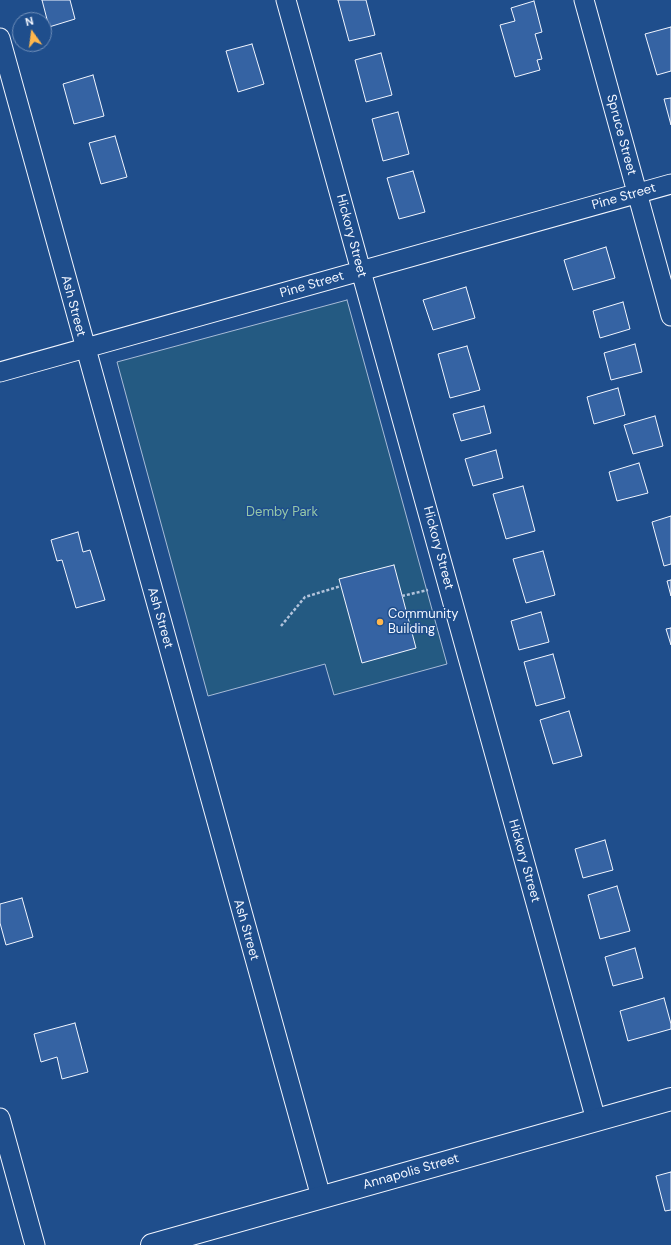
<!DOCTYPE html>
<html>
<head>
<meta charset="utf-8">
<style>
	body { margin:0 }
	#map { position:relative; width:671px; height:1245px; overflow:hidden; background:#1f4e8c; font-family:"DM Sans",sans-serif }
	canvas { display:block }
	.north { position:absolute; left:12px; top:12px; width:40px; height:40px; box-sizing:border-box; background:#1f4e8c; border:1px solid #7391ba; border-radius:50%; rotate:346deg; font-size:11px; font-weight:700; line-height:16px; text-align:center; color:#f2f6ff }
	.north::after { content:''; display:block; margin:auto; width:14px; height:18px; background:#ffb74d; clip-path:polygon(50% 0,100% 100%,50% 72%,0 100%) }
</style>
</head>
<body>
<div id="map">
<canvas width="671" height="1245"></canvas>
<div class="north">N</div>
</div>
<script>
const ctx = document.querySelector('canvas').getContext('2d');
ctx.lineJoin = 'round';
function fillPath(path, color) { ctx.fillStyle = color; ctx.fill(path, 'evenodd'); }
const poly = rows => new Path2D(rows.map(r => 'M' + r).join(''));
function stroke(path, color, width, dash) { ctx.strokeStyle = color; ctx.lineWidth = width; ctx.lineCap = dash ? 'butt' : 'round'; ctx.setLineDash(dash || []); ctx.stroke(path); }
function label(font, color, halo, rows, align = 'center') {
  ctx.font = font + ' "DM Sans",sans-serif'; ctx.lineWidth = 3; ctx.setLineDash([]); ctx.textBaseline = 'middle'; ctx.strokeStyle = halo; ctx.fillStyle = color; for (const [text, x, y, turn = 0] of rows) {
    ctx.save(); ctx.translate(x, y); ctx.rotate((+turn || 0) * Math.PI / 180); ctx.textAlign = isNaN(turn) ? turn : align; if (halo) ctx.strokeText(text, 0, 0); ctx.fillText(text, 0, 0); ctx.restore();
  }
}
const green = poly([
	[347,300,447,664,334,695,325,664,208,696,117,362,347,300]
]);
const building = poly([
	[42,0,70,0,75,19,49,27,42,0],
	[338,0,366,0,375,35,349,41,338,0],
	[534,1,542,32,535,34,542,59,537,60,540,70,515,77,500,25,515,21,511,8,534,1],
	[671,27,671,71,657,75,645,34,671,27],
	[252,44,264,84,238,92,226,51,252,44],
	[381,53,392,95,366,102,355,60,381,53],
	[93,75,104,116,74,124,63,84,93,75],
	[671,98,671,125,664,99,671,98],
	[398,112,409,154,383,161,372,119,398,112],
	[115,136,127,177,101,184,89,143,115,136],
	[413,171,425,212,399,219,387,178,413,171],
	[606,247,615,278,573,290,564,260,606,247],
	[466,287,475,318,433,330,423,300,466,287],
	[623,302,630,329,600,338,593,311,623,302],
	[635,344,642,372,611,380,604,353,635,344],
	[467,346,480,390,450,398,438,354,467,346],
	[618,388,625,415,594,424,587,397,618,388],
	[484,406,491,433,461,441,453,414,484,406],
	[655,416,663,446,633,454,624,425,655,416],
	[496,450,503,478,473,486,465,459,496,450],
	[639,463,648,493,617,501,609,472,639,463],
	[523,486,535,531,506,539,493,494,523,486],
	[671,516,671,564,664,566,652,522,671,516],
	[78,532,83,552,90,550,105,600,76,608,62,560,57,561,51,540,78,532],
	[543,551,555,595,526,603,513,559,543,551],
	[394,565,416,648,362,663,339,579,394,565],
	[671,580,671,596,667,581,671,580],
	[541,612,549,642,519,650,511,621,541,612],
	[671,628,671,645,666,629,671,628],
	[553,654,565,698,536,706,524,662,553,654],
	[569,711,582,756,553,764,540,720,569,711],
	[605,840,613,870,583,878,575,849,605,840],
	[617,886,630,931,600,939,588,895,617,886],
	[22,898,33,937,6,945,0,923,0,904,22,898],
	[635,948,643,978,613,986,605,957,635,948],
	[664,998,671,1024,671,1029,628,1041,620,1011,664,998],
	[75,1023,88,1072,62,1079,57,1057,41,1062,34,1034,75,1023],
	[671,1172,671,1210,665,1211,656,1176,671,1172]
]);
const path = poly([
	[402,596,428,590],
	[281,626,305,597,341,586]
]);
const minor = poly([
	[286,0,596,1120],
	[584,0,671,316],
	[0,38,321,1197],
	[0,372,671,184],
	[0,1118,35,1245]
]);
const tertiary = poly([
	[152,1245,671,1099]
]);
const markers = [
	[380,622,4,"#ffb74d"]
];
const streetNames = [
	["Spruce Street",621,135,75],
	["Pine Street",624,197,-16],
	["Hickory Street",351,236,75],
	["Pine Street",312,285,-16],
	["Ash Street",73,306,75],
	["Hickory Street",438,548,75],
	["Ash Street",160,618,74],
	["Hickory Street",524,861,74],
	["Ash Street",246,930,74],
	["Annapolis Street",411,1172,-16]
];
const parkNames = [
	["Demby Park",282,513]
];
const poiNames = [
	["Community",388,615],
	["Building",388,630]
];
fillPath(green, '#245a82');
stroke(green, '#a8bbd7', 1);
fillPath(building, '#3563a3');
stroke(building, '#f2f6ff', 1);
stroke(minor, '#f2f6ff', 21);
stroke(tertiary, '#f2f6ff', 24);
stroke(path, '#b3c4dc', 2.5, [3, 2]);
stroke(minor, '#1f4e8c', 19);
stroke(tertiary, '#1f4e8c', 22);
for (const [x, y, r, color] of markers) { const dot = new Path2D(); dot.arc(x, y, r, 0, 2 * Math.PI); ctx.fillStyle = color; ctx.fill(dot); stroke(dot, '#1f4e8c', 1.5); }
label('13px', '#f2f6ff', '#1f4e8c', streetNames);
label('13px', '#97c8a6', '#1f4e8c', parkNames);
label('13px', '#f2f6ff', '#1f4e8c', poiNames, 'left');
</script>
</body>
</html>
